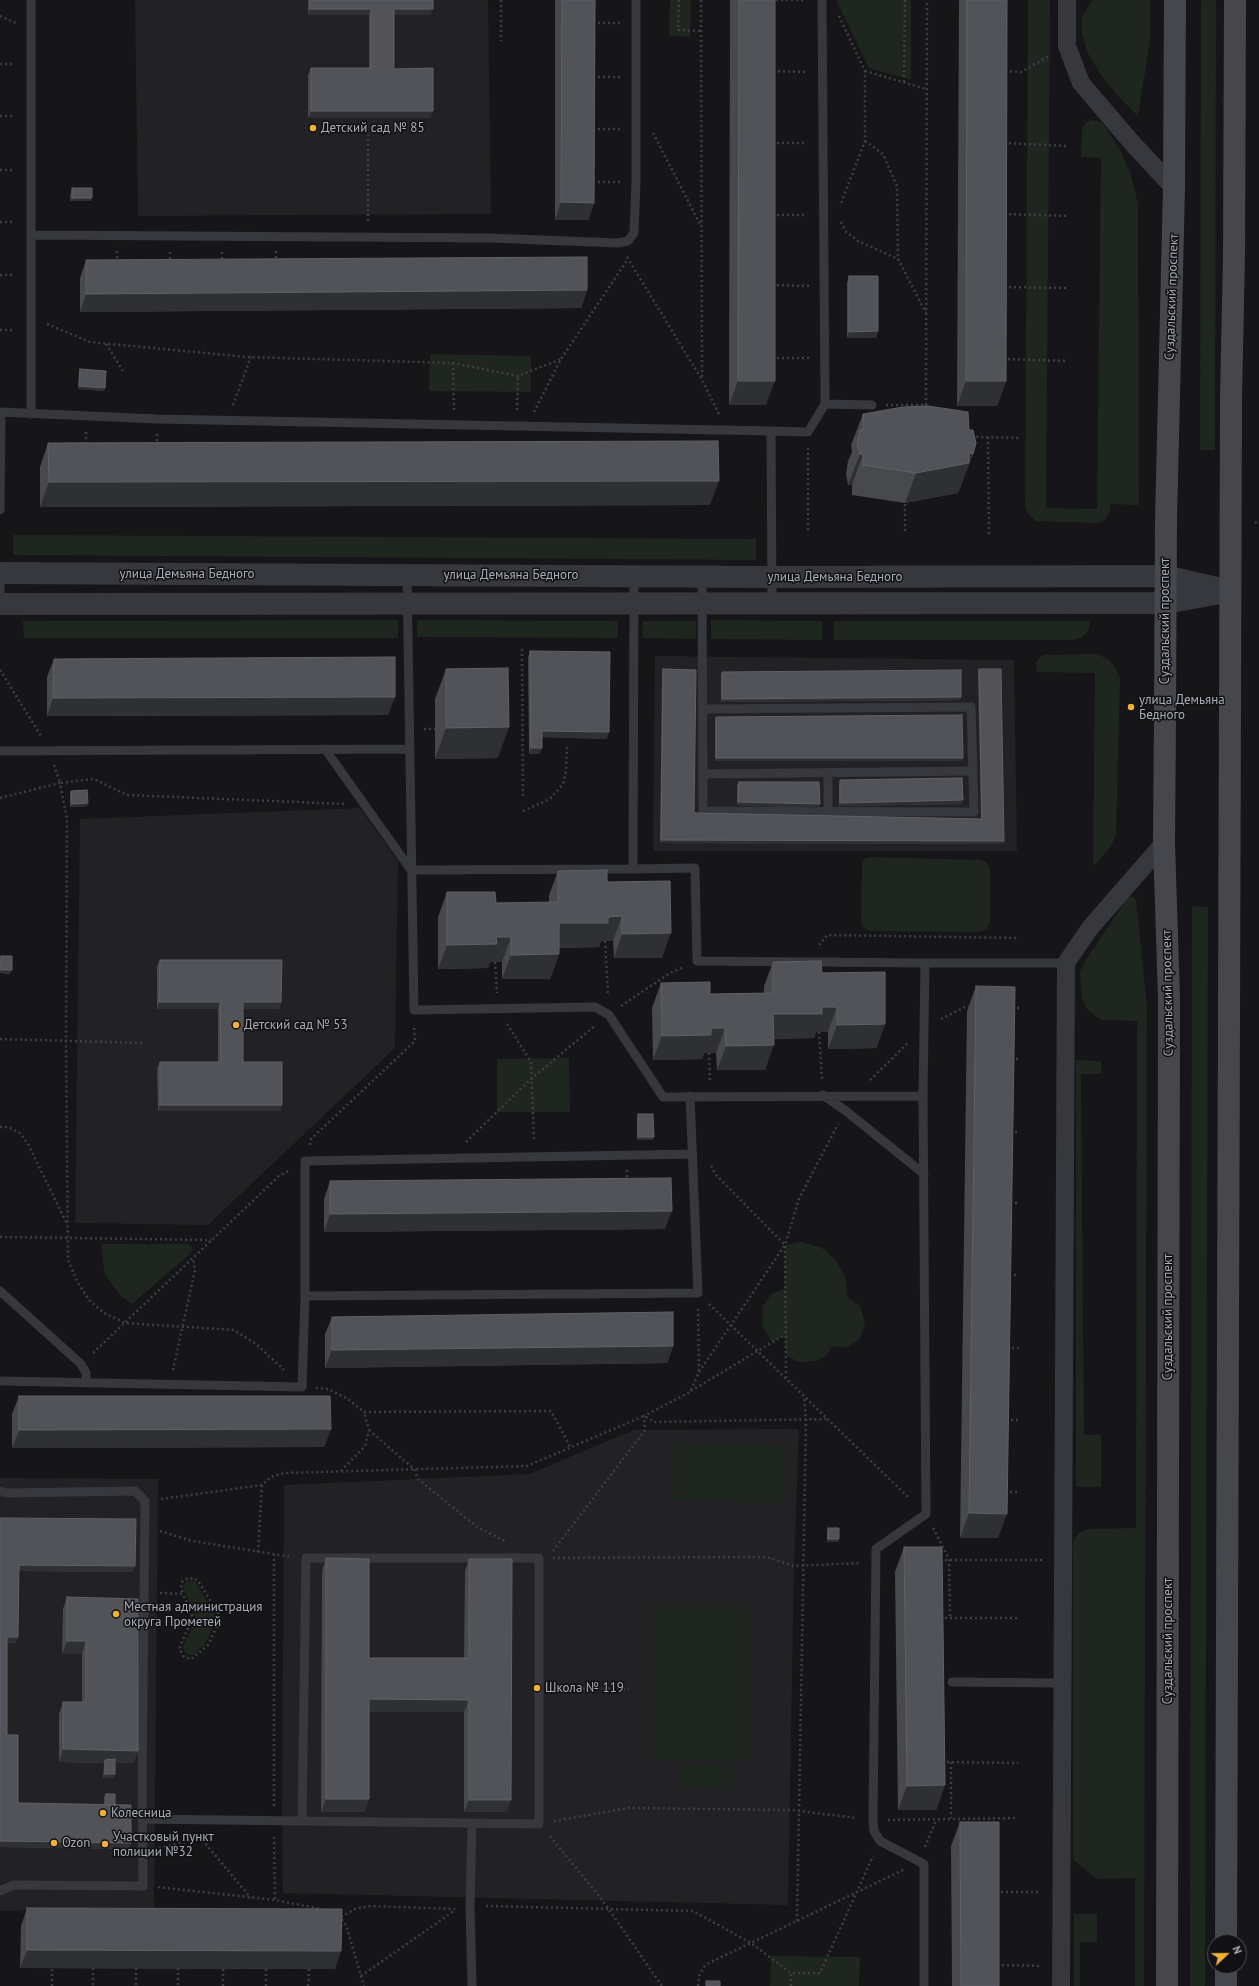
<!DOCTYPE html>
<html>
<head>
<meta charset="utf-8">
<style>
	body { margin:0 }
	#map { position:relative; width:1259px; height:1986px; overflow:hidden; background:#161618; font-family:"PT Sans",sans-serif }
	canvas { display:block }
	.north { position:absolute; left:1207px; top:1934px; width:40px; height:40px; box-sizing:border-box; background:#111113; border:1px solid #4d4f55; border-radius:50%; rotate:68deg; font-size:11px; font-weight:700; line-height:16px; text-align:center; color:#a8adb8 }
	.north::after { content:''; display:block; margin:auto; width:14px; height:18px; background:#f2b134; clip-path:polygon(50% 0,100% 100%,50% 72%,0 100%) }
</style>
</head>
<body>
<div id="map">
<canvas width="1259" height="1986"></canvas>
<div class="north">N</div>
</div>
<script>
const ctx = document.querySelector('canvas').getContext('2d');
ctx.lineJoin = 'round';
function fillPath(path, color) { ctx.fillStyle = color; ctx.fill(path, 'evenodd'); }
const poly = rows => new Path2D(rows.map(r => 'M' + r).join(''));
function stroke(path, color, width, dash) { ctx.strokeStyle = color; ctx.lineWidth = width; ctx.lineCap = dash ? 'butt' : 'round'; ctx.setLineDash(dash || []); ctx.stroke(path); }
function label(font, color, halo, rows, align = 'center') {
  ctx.font = font + ' "PT Sans",sans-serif'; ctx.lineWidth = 3; ctx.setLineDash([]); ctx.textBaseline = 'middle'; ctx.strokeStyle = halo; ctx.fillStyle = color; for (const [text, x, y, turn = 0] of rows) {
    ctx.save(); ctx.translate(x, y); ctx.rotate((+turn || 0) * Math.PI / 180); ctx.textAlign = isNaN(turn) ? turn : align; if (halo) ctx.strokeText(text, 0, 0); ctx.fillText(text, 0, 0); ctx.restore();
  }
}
const built = poly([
	[135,0,488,0,491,214,138,216],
	[655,656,1014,660,1017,851,653,851],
	[360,808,398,861,395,1048,208,1225,75,1223,80,819],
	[799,1429,794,1566,788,1905,283,1893,282,1820,284,1485,529,1474,634,1430],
	[0,1478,158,1479,154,1909,0,1911]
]);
const green = poly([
	[670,0,691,0,690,37,669,36],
	[836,0,911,0,911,80,869,68],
	[1028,0,1050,0,1046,508,1097,509,1101,158,1081,157,1082,131,1085,123,1092,120,1101,122,1107,129,1121,152,1131,175,1138,204,1139,505,1111,504,1110,511,1106,519,1098,523,1036,521,1029,515,1025,508],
	[1092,0,1150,0,1150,41,1138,116,1117,95,1101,75,1087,52,1082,33,1082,18],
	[1201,0,1216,0,1215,450,1200,450],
	[430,354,531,356,531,392,429,391],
	[13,535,756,539,756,560,13,555],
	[398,620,398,638,24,638,23,621],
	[417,620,618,621,618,638,417,637],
	[711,620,822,621,822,640,711,639],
	[643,621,696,621,696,639,642,638],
	[834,621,1091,621,1088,631,1081,638,1072,640,834,640],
	[1096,654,1108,659,1114,666,1120,678,1116,835,1110,848,1093,866,1095,673,1037,672,1036,663,1039,658,1044,655],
	[872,857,980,860,986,862,990,868,990,921,987,929,979,932,870,931,863,928,861,921,862,865,864,859],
	[1128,897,1133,897,1136,900,1147,1006,1144,1986,1135,1986,1135,1878,1097,1879,1073,1860,1073,1543,1078,1533,1089,1529,1136,1528,1137,1021,1101,1020,1093,1014,1086,1008,1082,997,1080,972,1085,961],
	[1192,906,1208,907,1205,1986,1190,1986],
	[569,1058,570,1112,497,1112,497,1059],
	[1076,1060,1101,1061,1101,1074,1081,1074,1084,1435,1101,1435,1101,1487,1076,1487],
	[801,1242,822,1248,836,1261,846,1278,847,1297,860,1306,865,1322,860,1339,846,1348,832,1346,827,1355,817,1361,798,1362,786,1355,785,1335,772,1342,762,1326,763,1306,772,1293,785,1289,785,1245],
	[101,1244,188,1244,193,1248,190,1254,132,1304,122,1297,105,1275],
	[676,1443,786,1446,784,1503,674,1500],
	[190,1580,195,1581,215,1615,216,1621,205,1644,193,1655,188,1655,184,1652,183,1646,196,1619,183,1588,185,1583],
	[653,1606,747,1606,747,1760,653,1760],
	[682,1764,732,1764,732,1789,682,1789],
	[1074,1914,1097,1914,1097,1942,1080,1942,1080,1986,1074,1986],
	[771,1956,860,1957,859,1986,770,1986]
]);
const path = poly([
	[501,0,501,41],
	[679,0,678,30,701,31],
	[701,0,702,380],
	[771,0,806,0],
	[0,16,16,23],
	[839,16,865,71,865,141,840,206],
	[593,23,620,23],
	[0,64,15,64],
	[773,71,808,72],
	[865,71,926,89],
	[1005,71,1021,72,1049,56],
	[593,77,620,77],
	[904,82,905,0],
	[0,116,15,116],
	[593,129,620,129],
	[653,133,701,226],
	[865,141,883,154,897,186,898,259,926,313],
	[772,143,807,143],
	[1004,143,1068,146],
	[0,170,15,170],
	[593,182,622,182],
	[1004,214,1068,216],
	[772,215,807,215],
	[368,221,368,135],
	[0,222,15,222],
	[841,222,846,232,858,241,898,259],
	[117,251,117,264],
	[276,251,276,262],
	[170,252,170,263],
	[222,252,222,263],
	[627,257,702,380,719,414],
	[0,275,15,275],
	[772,285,809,286],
	[1004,287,1068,288],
	[47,324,90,342,247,357,453,363,518,376,561,359],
	[0,330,15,330],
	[106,344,123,371],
	[772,358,809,358],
	[1003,359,1068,361],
	[453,363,454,410],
	[233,405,251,357],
	[886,405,927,405],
	[926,405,927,0],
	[517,410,518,376],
	[534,412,561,359,628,259],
	[86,432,86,445],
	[157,434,157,445],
	[972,434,978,437,1019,438],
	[988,437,989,535],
	[808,448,808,530],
	[1255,523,1259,521],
	[905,531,905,503],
	[522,649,523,799],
	[0,670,41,736],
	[424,729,435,729],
	[54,765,60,783,94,779,127,795,345,804],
	[0,798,60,783,67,819,66,1041,68,1260,78,1283,89,1300,104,1313,125,1323,234,1330,256,1344,284,1370],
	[523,811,550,799,563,784,566,771,567,747],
	[605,941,608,996],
	[819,945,827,935,1019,938],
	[495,962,497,993],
	[621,1006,670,973,684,967],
	[1012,1008,1019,1008],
	[941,1019,965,1007,971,1007],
	[507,1024,531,1062,534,1142],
	[819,1032,822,1079],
	[0,1039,143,1043],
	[709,1053,710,1082],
	[1011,1059,1019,1059],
	[870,1080,908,1043],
	[0,1127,8,1127,20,1133,28,1144,67,1224],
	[1010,1132,1019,1132],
	[466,1142,532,1078,596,1025],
	[310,1145,311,1139,415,1041,414,1026],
	[627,1170,627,1181],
	[1010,1203,1019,1203],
	[0,1237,211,1240],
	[1009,1275,1019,1275],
	[709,1304,909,1498],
	[698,1309,699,1372],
	[1007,1348,1019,1348],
	[93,1353,279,1176,290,1170],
	[173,1370,195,1270,193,1258],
	[786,1378,785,1245,799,1199,838,1124],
	[316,1388,328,1389,348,1399,364,1412,551,1411,571,1448],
	[691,1391,786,1334],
	[1006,1420,1018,1420],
	[369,1430,414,1469,418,1479,477,1527,505,1541],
	[341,1471,365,1446,369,1430,364,1412],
	[1005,1492,1018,1492],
	[161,1499,262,1485],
	[933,1528,949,1559,950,1618],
	[160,1531,192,1541,292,1557],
	[553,1551,645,1430,644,1416,690,1392,699,1372,785,1245,715,1174,710,1163],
	[258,1552,262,1485,271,1477,284,1473,527,1466,644,1416,655,1422,829,1419],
	[553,1558,767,1557,794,1566,861,1563],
	[940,1560,1043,1560],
	[160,1593,183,1594,181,1588,182,1582,186,1579,194,1578,198,1581,218,1613,219,1622,208,1645,191,1659,184,1657,180,1650,180,1646,193,1618,183,1594],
	[940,1618,1018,1618],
	[553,1688,629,1689],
	[942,1762,1018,1763],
	[951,1762,951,1818],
	[274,1806,274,1555],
	[888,1820,1017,1818],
	[554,1821,629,1808,790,1810,857,1818],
	[199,1836,251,1898],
	[550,1836,603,1901,662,1986],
	[274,1837,275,1900],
	[925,1847,936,1820],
	[159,1848,201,1838],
	[158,1887,275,1900,321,1909],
	[996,1892,1041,1892],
	[486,1906,693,1911,751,1943,791,1973],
	[339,1915,346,1925,364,1986],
	[341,1917,355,1909,370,1906,455,1909],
	[797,1921,806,1420,804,1396],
	[997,1965,1042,1966],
	[93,1968,93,1986],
	[136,1968,136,1986],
	[178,1968,178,1986],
	[266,1969,266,1986],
	[361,1976,454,1911],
	[52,1986,52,1968],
	[223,1986,223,1968],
	[308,1986,309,1969],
	[698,1986,699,1976,704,1967,709,1963,903,1870],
	[791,1986,791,1973,820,1973,873,1856]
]);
const service = poly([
	[31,235,489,238,618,243,628,241,634,233,636,182,636,0],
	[825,404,872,405],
	[0,412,157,419,771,431],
	[31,414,31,0],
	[0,510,1,412],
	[407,575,414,1010,595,1007,609,1015,663,1097,923,1096,925,963,1066,963],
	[702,577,703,811,974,812,971,707,704,709],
	[0,586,0,604],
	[772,603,771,431,808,432,825,404,822,0],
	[325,749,411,870],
	[0,751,410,749],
	[703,774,973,771],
	[828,812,828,773],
	[633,869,695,868,697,961,925,963],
	[411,870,633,869,634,576],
	[823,1095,846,1111,924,1174],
	[923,1096,926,1514,876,1549,873,1820,874,1831,880,1841,924,1864,924,1986],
	[0,1291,81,1364,86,1373,86,1383],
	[305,1296,305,1161,693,1154],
	[0,1381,302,1387,305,1296,698,1293,690,1096],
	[0,1491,6,1493,135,1491,145,1501,142,1785,143,1886,14,1885,0,1891],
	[306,1558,539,1558,539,1824,302,1821,306,1558],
	[952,1682,1063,1683],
	[142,1819,302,1821],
	[472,1823,470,1906,472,1986]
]);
const minor = poly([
	[1067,0,1067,46,1081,83,1133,144,1174,188],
	[1061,1986,1066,963,1090,928,1164,843]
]);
const tertiary = poly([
	[0,573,771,577,1165,576,1230,591],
	[0,604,1165,603,1221,593]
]);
const secondary = poly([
	[1226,1942,1231,398,1234,255,1235,0],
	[1167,1986,1169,998,1164,843,1165,717,1166,520,1174,188,1175,0],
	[1226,1986,1226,1966]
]);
const wall = poly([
	[308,0,433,0,433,9,430,15,394,15,394,69,433,111,430,118,308,118,308,75,311,68,369,68,369,15,308,15],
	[555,0,595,0,594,203,588,220,555,220],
	[730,0,775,0,766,405,729,405],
	[959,0,1007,0,1006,381,997,406,957,406],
	[72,188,91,201,70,201,71,191],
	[86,260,587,290,581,308,80,312,80,278],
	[849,276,878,331,876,338,847,338,847,283],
	[80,369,104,391,78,389,79,372],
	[863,414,969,430,973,454,958,493,905,503,852,495,852,485,848,485,846,474,848,461,852,452,851,445],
	[48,443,710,505,40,507,40,467],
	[530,651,607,739,542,737,540,754,529,754,528,658],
	[54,659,388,715,47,716,47,677],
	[446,669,498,758,435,759,435,699],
	[663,669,694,813,981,819,978,672,979,669,1004,841,1003,844,660,843,662,673],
	[722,672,961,697,960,700,721,702,721,676],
	[716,717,962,761,715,761,715,720],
	[840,780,962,804,839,806,839,783],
	[739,782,818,808,737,805,737,785],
	[71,791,87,806,70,807,70,794],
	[558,871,607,882,662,958,614,958,613,941,601,941,599,947,559,948,559,954,550,979,502,979,502,962,490,962,488,968,438,969,438,917,447,892,496,903,549,902,549,895],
	[1,956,10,974,0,973,0,959],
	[160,960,281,1002,279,1009,243,1009,243,1062,282,1105,280,1111,158,1111,157,1069,160,1062,218,1062,218,1009,157,1009,157,966],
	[773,962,822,973,885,1024,876,1048,828,1049,828,1032,816,1032,814,1038,774,1039,765,1070,717,1070,716,1053,704,1053,702,1059,653,1060,652,1008,661,983,710,994,764,993,764,986],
	[976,986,998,1538,960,1538,967,1011],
	[638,1114,654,1137,652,1140,637,1140,637,1118],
	[330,1181,665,1229,324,1232,324,1199],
	[332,1317,673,1346,667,1363,325,1368,325,1334],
	[19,1396,331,1429,324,1447,12,1448,12,1414],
	[0,1518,133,1572,19,1571,16,1643,7,1643,7,1735,18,1803,104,1805,104,1797,106,1794,115,1805,131,1843,129,1849,0,1847],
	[828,1528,838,1542,827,1542,827,1531],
	[904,1547,945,1785,936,1810,898,1810,895,1572],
	[326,1558,369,1658,464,1658,465,1571,469,1559,507,1812,464,1812,464,1712,369,1712,369,1799,364,1812,321,1812,322,1571],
	[67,1597,138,1751,133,1763,115,1763,115,1774,114,1778,103,1778,104,1763,59,1762,59,1714,63,1702,82,1702,82,1654,62,1654,63,1609],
	[960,1822,999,1986,952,1986,951,1846],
	[27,1908,335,1969,20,1968,21,1926]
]);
const shadedWall = poly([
	[310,9,371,9,369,15,308,15],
	[394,9,433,9,430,15,391,15],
	[311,111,433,111,430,118,308,118],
	[72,198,92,198,91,201,70,201],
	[561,202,594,203,588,220,555,220],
	[587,290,581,308,80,312,86,294],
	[878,331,876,338,847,338,849,332],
	[738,381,775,381,766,405,729,405],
	[966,381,1006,381,997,406,957,406],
	[79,386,105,388,104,391,78,389],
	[969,453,973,454,958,493,905,503,916,473],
	[860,454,863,454,852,485,848,485],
	[719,481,710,505,40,507,49,482],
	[395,697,388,715,47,716,53,698],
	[961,697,960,700,721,702,722,699],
	[509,727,498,758,435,759,446,728],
	[542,731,609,732,607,739,540,737],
	[531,748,542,748,540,754,529,754],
	[716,758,963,758,962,761,715,761],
	[963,800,962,804,839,806,840,803],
	[738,802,820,804,818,808,737,805],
	[88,803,87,806,70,807,72,804],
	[661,840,1004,841,1003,844,660,843],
	[622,916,613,941,601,941,599,947,550,948,559,923,608,917],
	[671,933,662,958,614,958,622,934],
	[496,937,511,937,502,962,490,962,488,968,438,969,447,945],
	[559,954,550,979,502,979,511,955],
	[1,970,12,970,10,974,0,973],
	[159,1002,220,1002,218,1009,157,1009],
	[243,1002,281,1002,279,1009,241,1009],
	[822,1007,837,1007,828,1032,816,1032,814,1038,764,1039,773,1014],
	[885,1024,876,1048,828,1049,837,1025],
	[711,1028,725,1028,716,1053,704,1053,702,1059,653,1060,662,1036],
	[774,1045,765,1070,717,1070,726,1046],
	[160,1105,282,1105,280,1111,158,1111],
	[638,1137,654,1137,652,1140,637,1140],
	[672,1211,665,1229,324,1232,330,1214],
	[673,1346,667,1363,325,1368,332,1350],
	[331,1429,324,1447,12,1448,19,1430],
	[969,1513,1007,1514,998,1538,960,1538],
	[828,1539,839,1539,838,1542,827,1542],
	[19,1565,135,1566,133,1572,16,1571],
	[7,1637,18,1637,16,1643,5,1643],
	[67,1641,86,1641,82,1654,62,1654],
	[369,1699,469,1700,464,1712,364,1712],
	[63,1749,138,1751,133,1763,105,1763,105,1760,104,1763,59,1762],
	[105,1774,115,1774,114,1778,103,1778],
	[945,1785,936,1810,898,1810,907,1786],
	[326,1799,369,1799,364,1812,321,1812],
	[469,1800,511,1800,507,1812,464,1812],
	[0,1841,131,1843,129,1849,0,1847],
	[27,1950,341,1951,335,1969,20,1968]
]);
const building = poly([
	[310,0,433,0,433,9,394,9,394,69,433,68,433,111,311,111,311,68,371,68,371,9,310,9,310,0],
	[562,0,595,0,594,203,561,202,562,0],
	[739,0,775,0,775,381,738,381,739,0],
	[967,0,1007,0,1006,381,966,381,967,0],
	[72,188,92,188,92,198,72,198,72,188],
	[587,257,587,290,86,294,86,260,587,257],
	[849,276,878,276,878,331,849,332,849,276],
	[80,369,106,371,105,388,79,386,80,369],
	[928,406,968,412,969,430,973,430,976,443,973,454,969,453,969,463,916,473,863,465,863,454,860,454,857,443,860,430,863,430,863,414,903,407,928,406],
	[718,441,719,481,49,482,48,443,718,441],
	[530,651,610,652,609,732,542,731,542,748,531,748,530,651],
	[395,657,395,697,53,698,54,659,395,657],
	[508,668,509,727,446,728,446,669,508,668],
	[663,669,696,670,694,813,982,819,979,669,1001,669,1004,841,661,840,663,669],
	[961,670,961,697,722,699,722,672,961,670],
	[962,715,963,758,716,758,716,717,962,715],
	[962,778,963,800,840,803,840,780,962,778],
	[739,782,819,782,820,804,738,802,739,782],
	[87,790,88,803,72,804,71,791,87,790],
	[607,870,607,882,670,881,671,933,622,934,622,916,608,917,608,923,559,923,559,954,511,955,511,937,496,937,497,944,447,945,447,892,495,892,496,903,558,902,558,871,607,870],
	[1,956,12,956,12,970,1,970,1,956],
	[160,960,282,960,281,1002,243,1002,243,1062,282,1062,282,1105,160,1105,160,1062,221,1062,220,1002,159,1002,160,960],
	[821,961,822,973,885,972,885,1024,837,1025,837,1007,822,1007,822,1014,773,1014,774,1045,726,1046,725,1028,711,1028,711,1035,662,1036,661,983,710,982,710,994,773,993,773,962,821,961],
	[976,986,1015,987,1007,1514,969,1513,976,986],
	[638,1114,653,1114,654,1137,638,1137,638,1114],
	[671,1178,672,1211,330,1214,330,1181,671,1178],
	[673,1312,673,1346,332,1350,332,1317,673,1312],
	[19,1396,330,1396,331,1429,19,1430,19,1396],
	[0,1518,136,1519,135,1566,19,1565,18,1637,7,1637,7,1735,18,1735,18,1803,131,1805,131,1843,0,1841,0,1518],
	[828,1528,839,1528,839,1539,828,1539,828,1528],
	[904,1547,942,1547,945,1785,907,1786,904,1547],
	[326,1558,369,1559,369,1658,469,1658,469,1559,512,1559,511,1800,469,1800,469,1700,369,1699,369,1799,326,1799,326,1558],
	[67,1597,138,1599,138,1751,63,1749,63,1702,86,1702,86,1641,67,1641,67,1597],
	[115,1759,115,1774,105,1774,105,1760,115,1759],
	[106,1794,115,1794,115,1805,106,1805,106,1794],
	[960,1822,999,1822,999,1986,961,1986,960,1822],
	[27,1908,342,1909,341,1951,27,1950,27,1908],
	[706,1981,720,1981,720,1986,706,1986,706,1981]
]);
const markers = [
	[313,128,4,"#f2b134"],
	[1131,707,4,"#f2b134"],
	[236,1025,4,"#f2b134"],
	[116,1614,4,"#f2b134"],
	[537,1688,4,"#f2b134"],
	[103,1813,4,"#f2b134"],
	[54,1843,4,"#f2b134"],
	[105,1844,4,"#f2b134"]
];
const poiNames = [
	["Детский сад № 85",321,128],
	["улица Демьяна",1139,700],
	["Бедного",1139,715],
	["Детский сад № 53",244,1025],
	["Местная администрация",124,1607],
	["округа Прометей",124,1622],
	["Школа № 119",545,1688],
	["Колесница",111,1813],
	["Участковый пункт",113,1837],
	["полиции №32",113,1852],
	["Ozon",62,1843]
];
const streetNames = [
	["Суздальский проспект",1172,297,-88],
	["улица Демьяна Бедного",187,574],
	["улица Демьяна Бедного",511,575],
	["улица Демьяна Бедного",835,577],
	["Суздальский проспект",1165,621,-90],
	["Суздальский проспект",1168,993,-91],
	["Суздальский проспект",1168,1317,-90],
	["Суздальский проспект",1168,1641,-90]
];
fillPath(built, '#222225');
fillPath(green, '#1e261f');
stroke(path, '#3d3f44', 2.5, [2, 3]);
stroke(service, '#37383d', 9);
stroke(minor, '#37383d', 18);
stroke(tertiary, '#37383d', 22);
stroke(secondary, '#45474d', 22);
fillPath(wall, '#47494d');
fillPath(shadedWall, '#2f3033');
fillPath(building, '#525359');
stroke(building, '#5f6168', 1);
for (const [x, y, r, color] of markers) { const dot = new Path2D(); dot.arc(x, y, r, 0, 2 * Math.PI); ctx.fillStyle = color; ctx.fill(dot); stroke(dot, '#111113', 1.5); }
label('13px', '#a8adb8', '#111113', poiNames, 'left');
label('13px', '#a8adb8', '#111113', streetNames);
</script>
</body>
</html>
